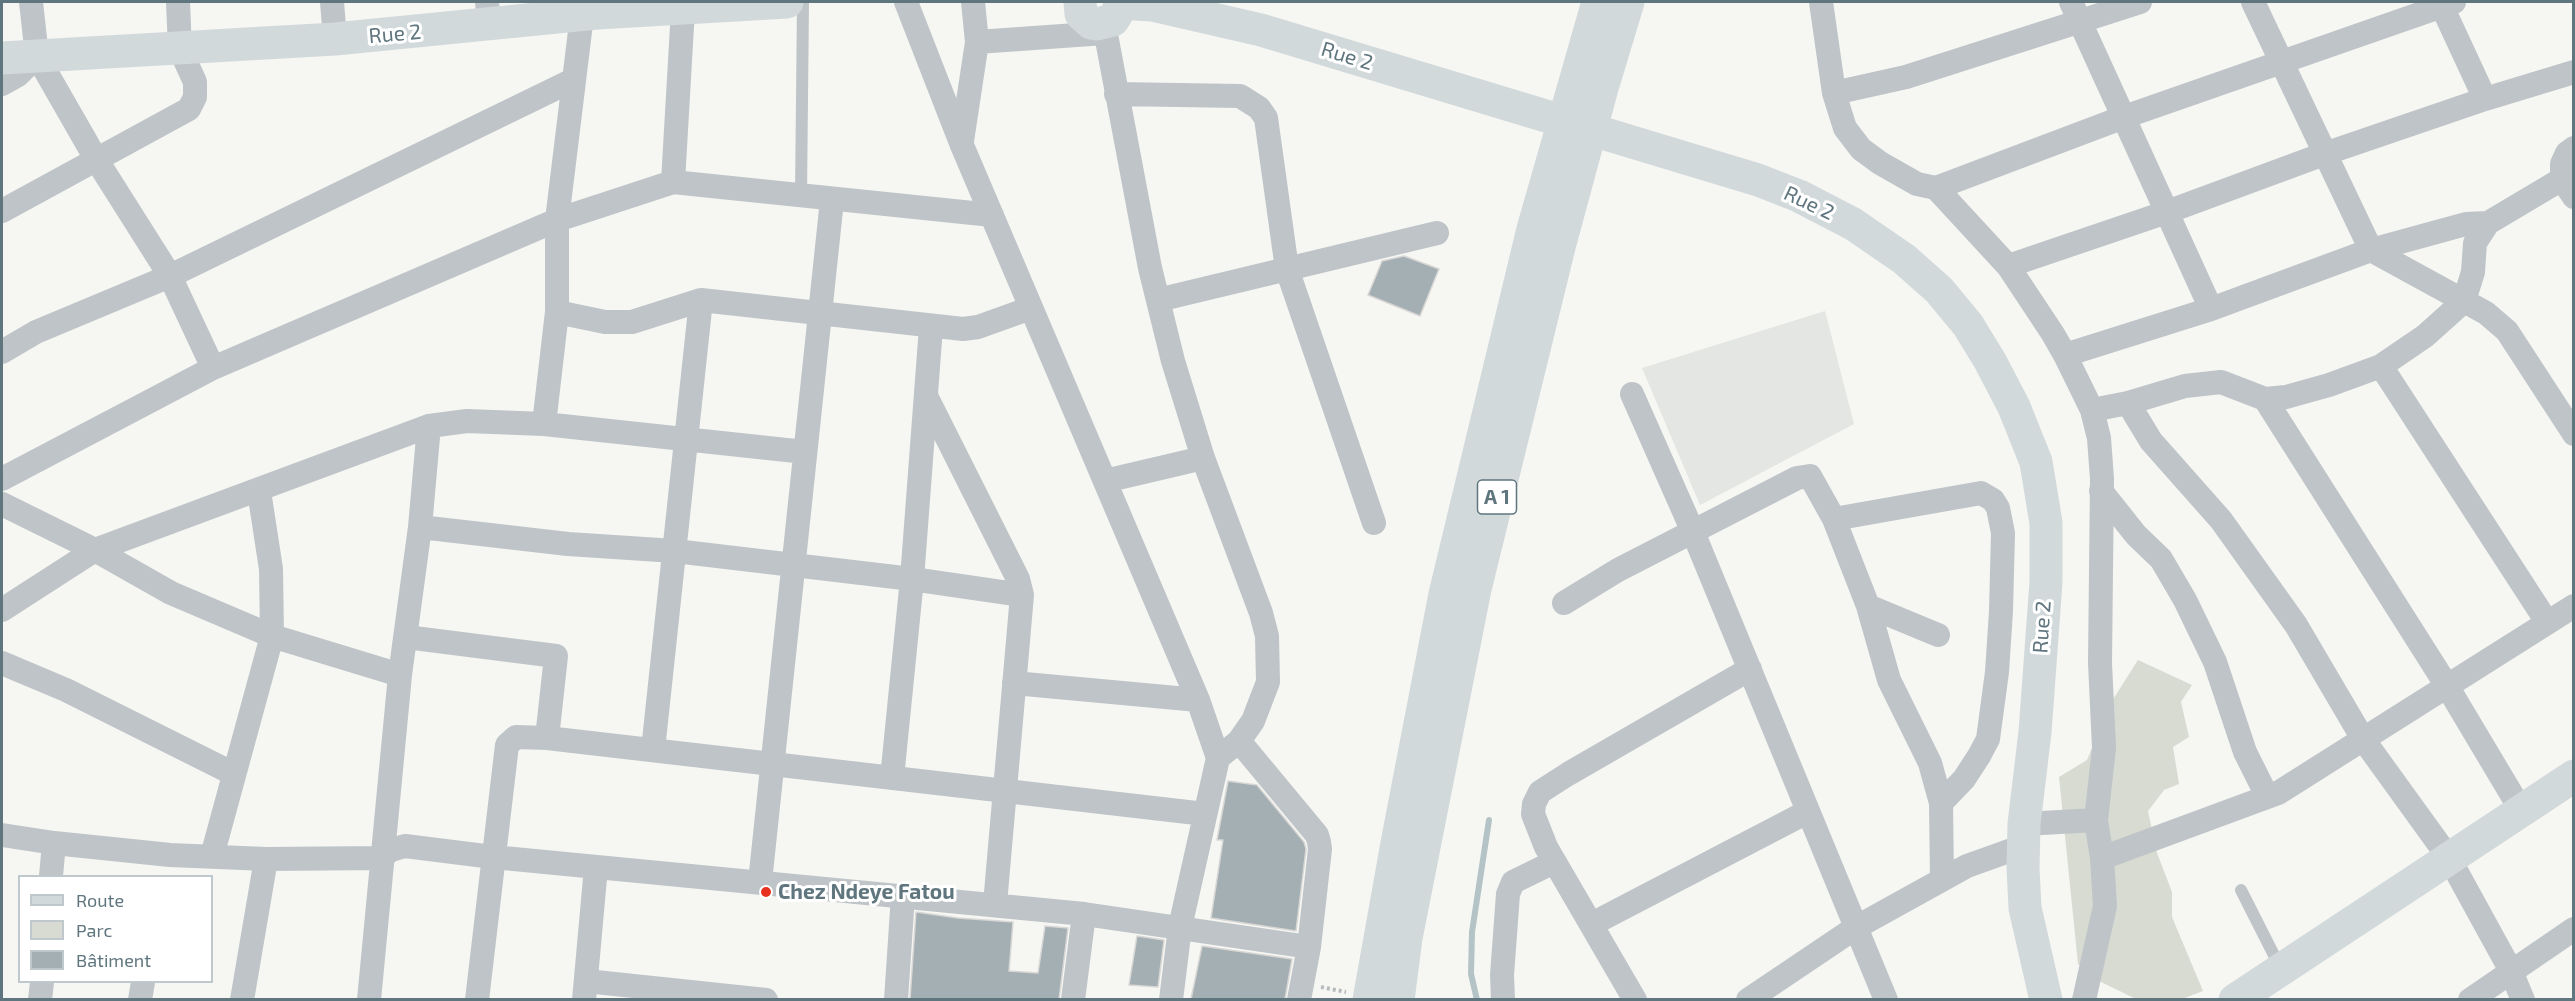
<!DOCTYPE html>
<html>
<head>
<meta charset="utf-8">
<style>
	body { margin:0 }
	#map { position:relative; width:2575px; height:1001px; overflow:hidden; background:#f6f6f3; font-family:"Exo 2",sans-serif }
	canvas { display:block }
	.frame { position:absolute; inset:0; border:3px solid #60767f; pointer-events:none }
	.legend { position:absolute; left:18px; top:875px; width:195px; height:108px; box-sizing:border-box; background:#fff; border:2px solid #bfc8cc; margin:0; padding:8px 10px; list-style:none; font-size:18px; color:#60767f }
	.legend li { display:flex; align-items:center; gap:12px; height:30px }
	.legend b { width:30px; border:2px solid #bfc8cc }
</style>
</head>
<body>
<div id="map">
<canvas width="2575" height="1001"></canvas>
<div class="frame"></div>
<ul class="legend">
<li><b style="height:8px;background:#d2d9db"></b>Route</li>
<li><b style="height:16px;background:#d7dbd2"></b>Parc</li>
<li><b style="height:16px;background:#a3afb3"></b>Bâtiment</li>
</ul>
</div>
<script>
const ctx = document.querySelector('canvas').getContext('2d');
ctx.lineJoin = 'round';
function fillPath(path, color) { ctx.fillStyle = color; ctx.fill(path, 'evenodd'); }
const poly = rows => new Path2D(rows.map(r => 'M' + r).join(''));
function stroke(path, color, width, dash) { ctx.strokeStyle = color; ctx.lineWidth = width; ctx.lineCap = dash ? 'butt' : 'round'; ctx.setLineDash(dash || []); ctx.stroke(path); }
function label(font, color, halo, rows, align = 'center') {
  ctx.font = font + ' "Exo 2",sans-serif'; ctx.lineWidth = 6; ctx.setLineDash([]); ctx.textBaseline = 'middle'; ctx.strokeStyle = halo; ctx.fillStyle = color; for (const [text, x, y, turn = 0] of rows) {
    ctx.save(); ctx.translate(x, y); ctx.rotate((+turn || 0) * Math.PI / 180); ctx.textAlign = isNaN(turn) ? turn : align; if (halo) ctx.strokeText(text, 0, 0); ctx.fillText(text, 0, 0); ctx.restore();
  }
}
const built = poly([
	[1825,311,1854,424,1700,505,1642,368]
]);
const green = poly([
	[2138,660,2192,685,2181,702,2189,737,2173,747,2179,784,2164,790,2148,811,2157,853,2172,892,2172,917,2203,991,2182,999,2136,999,2101,982,2078,964,2059,777,2087,760,2112,701]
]);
const stream = poly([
	[1477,1000,1471,974,1472,932,1489,820]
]);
const building = poly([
	[1404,256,1439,269,1420,316,1368,295,1382,261,1404,256],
	[1228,781,1257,785,1304,842,1306,849,1296,931,1211,918,1223,840,1217,840,1228,781],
	[916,912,958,918,1013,922,1009,971,1038,973,1045,926,1068,928,1059,999,910,999,916,912],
	[1137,936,1164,940,1158,987,1129,985,1137,936],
	[1202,946,1292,959,1285,999,1191,999,1202,946]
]);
const path = poly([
	[1321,987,1346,992]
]);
const lane = poly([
	[801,196,803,2],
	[2241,890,2281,969]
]);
const street = poly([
	[31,2,37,56,96,159,170,276,213,368],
	[332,2,335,39],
	[487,2,489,25],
	[906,2,961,143,1198,700,1218,758,1180,927,1171,1000],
	[973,2,977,42],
	[1821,2,1834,93,1845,128,1861,149,1880,163,1917,184,1936,188,2124,117,2454,2],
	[2071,2,2211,309],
	[2253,2,2371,250,2486,313,2507,331,2574,434],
	[2440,2,2485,99],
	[1104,24,1150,268,1173,361,1203,458,1261,613,1267,636,1268,682,1253,721,1239,741,1218,758],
	[2,84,18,75,37,56],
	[1834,93,1906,77,2140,2],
	[1116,94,1240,96,1259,108,1266,118,1287,269,1374,523],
	[962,141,977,42,1105,33],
	[2574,148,2567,153,2562,164,2562,179,2574,197],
	[673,182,683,9],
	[1936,188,2008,266,2053,334,2065,355,2211,309,2371,250,2466,224,2488,223],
	[2,211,189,109,195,97,195,82,180,49,178,2],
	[2008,266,2167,212,2324,154,2485,99,2574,72],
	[1158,300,1437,233],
	[557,312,605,322,632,322,701,300,963,329,978,327,1031,308],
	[2,352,36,332,170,276,573,80],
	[2065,355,2092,410,2128,403,2185,386,2221,382,2265,399,2286,397,2329,385,2381,366,2425,336,2464,301,2473,272,2475,243,2488,223,2562,179],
	[2381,366,2547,622],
	[1632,394,1693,532,1886,1000],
	[926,396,1018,579,1022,595,995,904],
	[2265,399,2447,686,2521,810],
	[2128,403,2151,441,2221,520,2296,625,2363,739,2449,858,2511,971,2523,1000],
	[544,424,557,312,557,220,582,15],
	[2,479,213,368,557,220,673,182,992,215],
	[1105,481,1203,458],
	[2101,491,2136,535,2161,559,2185,600,2215,662,2245,752,2265,792,2270,796,2278,793,2574,606],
	[2,504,95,550,171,593,272,636,400,675],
	[1834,519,1981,493,1993,500,1998,508,2003,533,2001,611,1997,672,1988,739,1979,756,1964,779,1941,803],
	[420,527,568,544,675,551,912,579,1022,595],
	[1564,603,1618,570,1797,478,1810,476,1834,519,1868,606,1889,680,1930,763,1941,803,1942,880],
	[1868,606,1938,635],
	[2,610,95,550,429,426,467,421,544,424,805,452],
	[406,637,556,656,547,738],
	[2,663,66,690,234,774],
	[1014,683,1198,700],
	[1239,741,1317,835,1319,842,1320,849,1309,947,1299,1000],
	[653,750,701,300],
	[892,778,912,579,931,327],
	[2024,824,2096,820,2104,748,2100,663,2102,479,2099,438,2092,410],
	[2,835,54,843,170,855,266,859,381,858,391,850,405,846,493,857,1084,914,1309,947],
	[212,856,272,636,271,569,259,491],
	[2102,858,2270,796],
	[51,876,54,843],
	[760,882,832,200],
	[1592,924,1807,812],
	[586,981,766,1000],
	[40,1000,42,982],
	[140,1000,143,982],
	[242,1000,266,859],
	[369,1000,400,675,420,527,429,426],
	[477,1000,507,745,516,737,547,738,1205,814],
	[584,1000,596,867],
	[896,1000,903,895],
	[1073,1000,1084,914],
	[1503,1000,1502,975,1508,894,1513,882,1554,862],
	[1635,1000,1546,847,1533,814,1534,804,1540,792,1568,774,1750,669],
	[1748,1000,1855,928,1967,866,2023,846],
	[2084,1000,2105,906,2102,858,2096,820],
	[2470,1000,2574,929]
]);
const secondary = poly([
	[1080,2,1081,14,1091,23,1097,24,1113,20,1118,12,1120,2],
	[1120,3,1152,5,1261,30,1758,180,1799,196,1853,224,1904,259,1939,290,1968,325,1990,361,2014,407,2036,462,2046,523,2046,582,2035,732,2024,824,2023,868,2025,908,2046,1000],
	[2,58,335,39,597,13,787,2],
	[2235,1000,2574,776]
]);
const highway = poly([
	[1369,1000,1398,838,1445,594,1533,229,1598,2],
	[1398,1000,1406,938,1475,589,1559,247,1602,88,1628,2]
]);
const markers = [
	[766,892,6,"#e93120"]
];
const shields = [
	[1497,497,39]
];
const shieldNames = [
	["A 1",1497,497]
];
const streetNames = [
	["Rue 2",395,34,-5],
	["Rue 2",1347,56,17],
	["Rue 2",1809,203,25],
	["Rue 2",2042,627,-86]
];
const poiNames = [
	["Chez Ndeye Fatou",778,892]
];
fillPath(built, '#e4e6e4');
fillPath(green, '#d7dbd2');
stroke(stream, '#b4c4c6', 6);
fillPath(building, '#a3afb3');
stroke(building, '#d8d7d5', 1.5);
stroke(path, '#b6bbbd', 4, [3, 3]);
stroke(lane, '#bec4c7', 12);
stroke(street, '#bec4c7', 24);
stroke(secondary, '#d2d9db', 33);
stroke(highway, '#d2d9db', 33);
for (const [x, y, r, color] of markers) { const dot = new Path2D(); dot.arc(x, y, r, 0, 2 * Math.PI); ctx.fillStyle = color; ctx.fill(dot); stroke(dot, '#fff', 2); }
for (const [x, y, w] of shields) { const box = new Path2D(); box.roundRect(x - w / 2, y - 17, w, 34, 4.5); ctx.fillStyle = '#fff'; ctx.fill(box); stroke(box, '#60767f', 1.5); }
label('bold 20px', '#60767f', null, shieldNames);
label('21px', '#60767f', '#fff', streetNames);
label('bold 21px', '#60767f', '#fff', poiNames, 'left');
</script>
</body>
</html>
